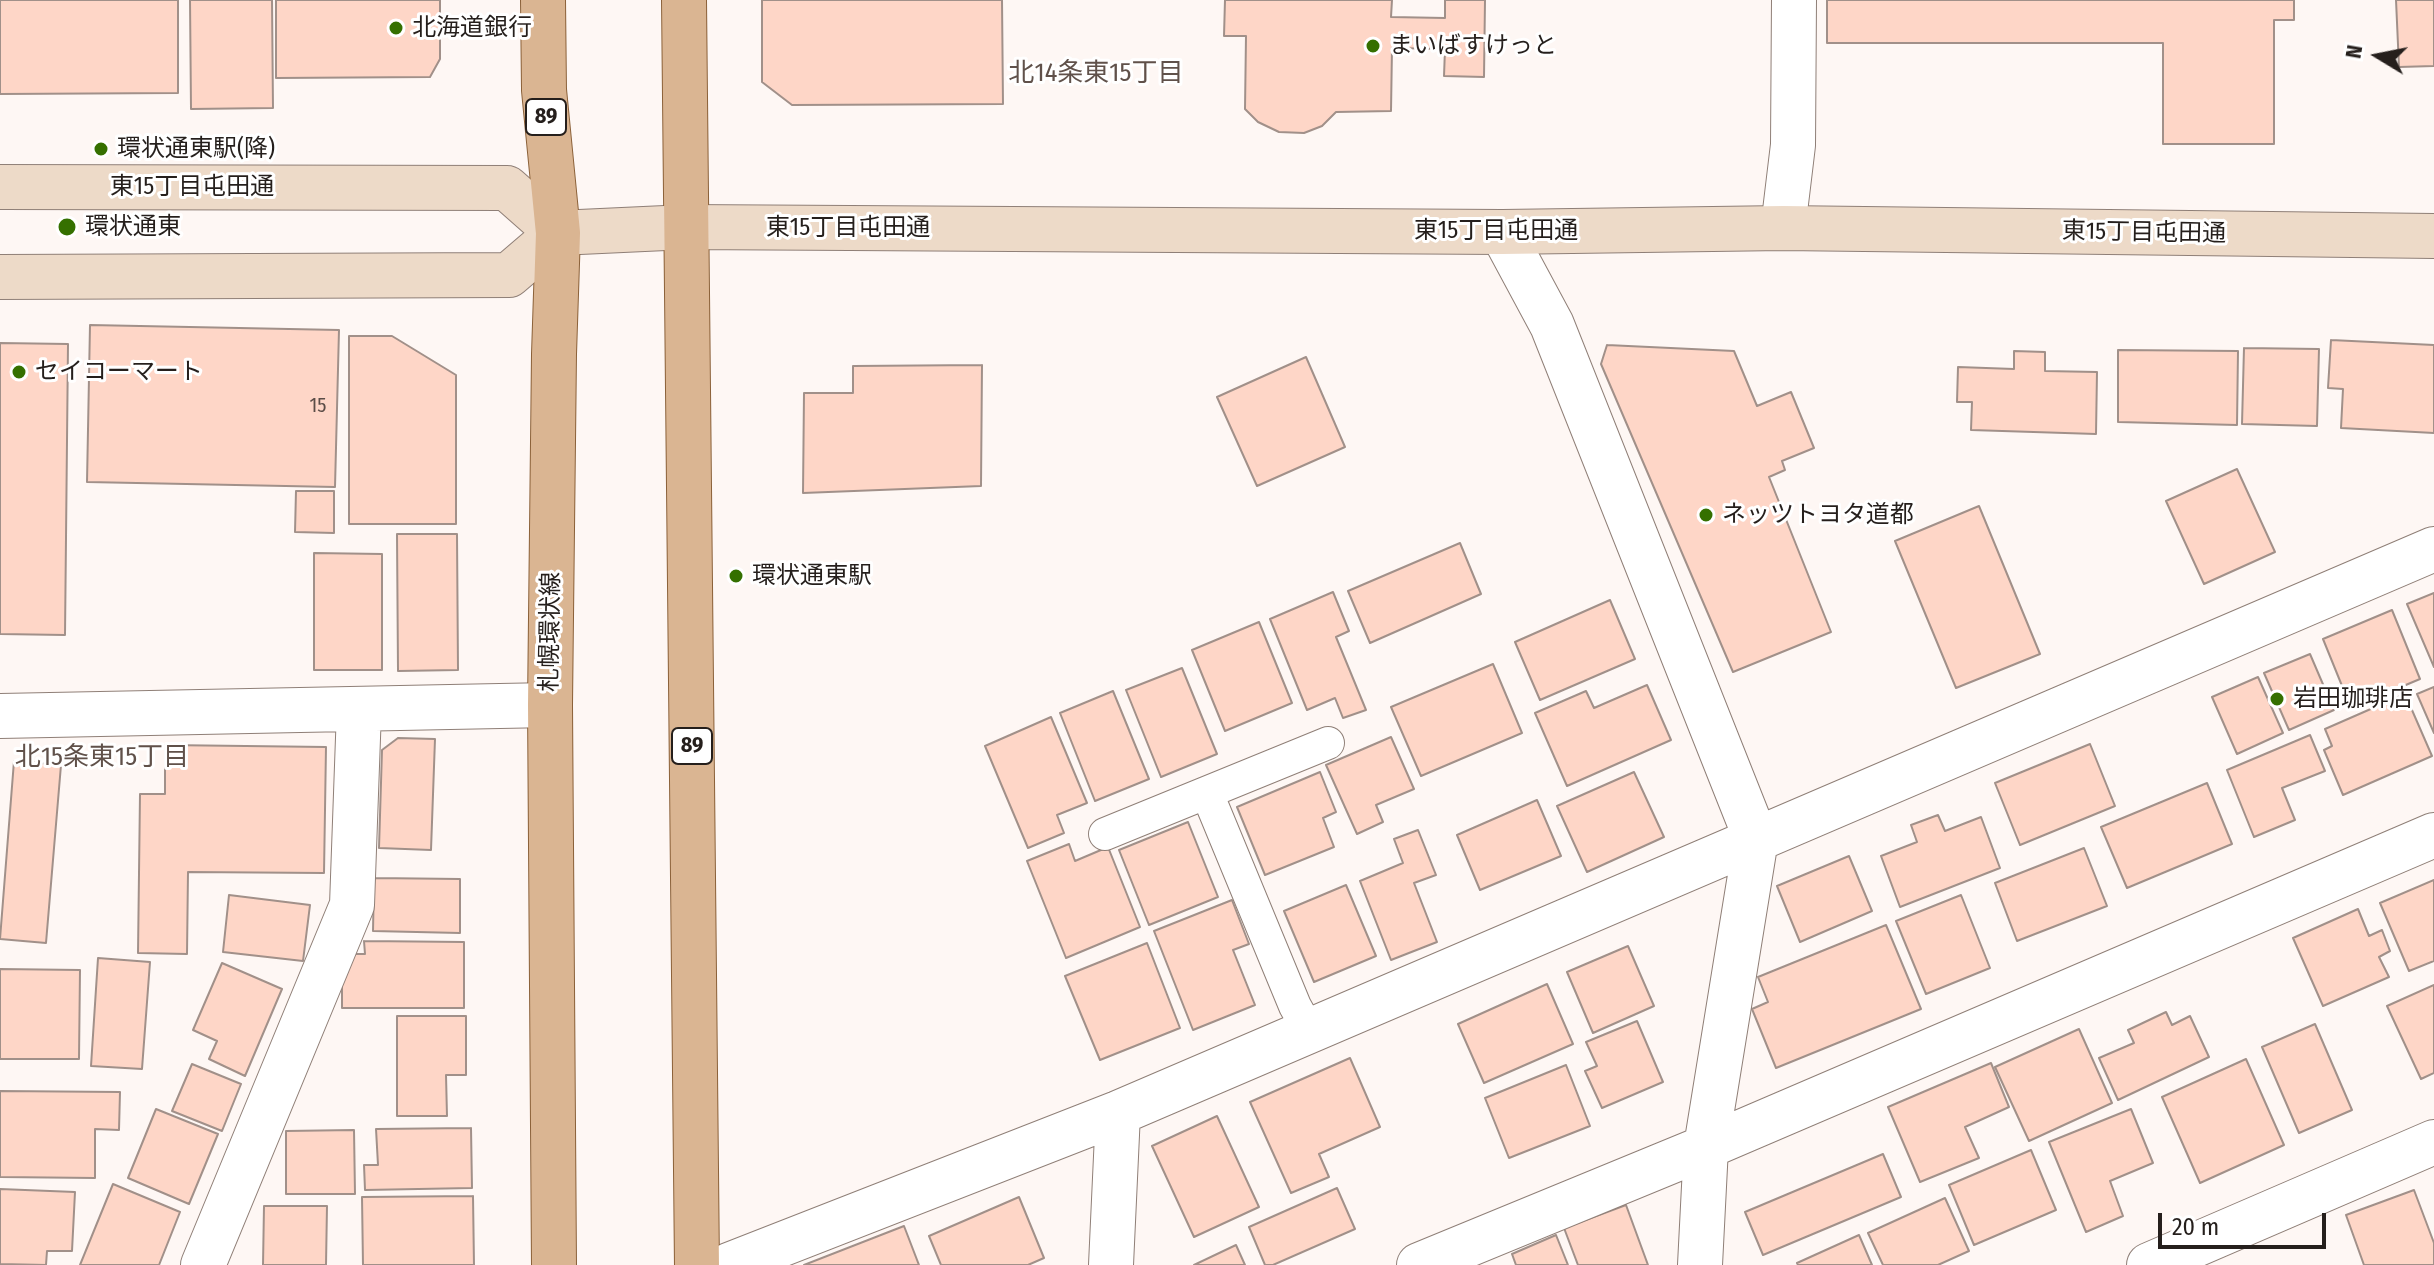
<!DOCTYPE html>
<html>
<head>
<meta charset="utf-8">
<style>
	body { margin:0 }
	#map { position:relative; width:2434px; height:1265px; overflow:hidden; background:#fef7f4; font-family:"Fira Sans Condensed",sans-serif }
	canvas { display:block }
	.north { position:absolute; left:2338px; top:16px; width:80px; height:80px; -webkit-text-stroke:6px #fff; paint-order:stroke; rotate:280deg; font-size:22px; font-weight:700; line-height:32px; text-align:center; color:#251f1c }
	.north::after { content:''; display:block; margin:auto; width:28px; height:36px; background:#251f1c; clip-path:polygon(50% 0,100% 100%,50% 72%,0 100%) }
	.scale { position:absolute; left:2158px; top:1213px; width:168px; height:36px; box-sizing:border-box; border:4px solid #251f1c; border-top:0; padding-left:10px; font-size:24px; line-height:28px; white-space:nowrap; color:#251f1c; -webkit-text-stroke:6px #fff; paint-order:stroke }
</style>
</head>
<body>
<div id="map">
<canvas width="2434" height="1265"></canvas>
<div class="north">N</div>
<div class="scale">20 m</div>
</div>
<script>
const ctx = document.querySelector('canvas').getContext('2d');
ctx.lineJoin = 'round';
function fillPath(path, color) { ctx.fillStyle = color; ctx.fill(path, 'evenodd'); }
const poly = rows => new Path2D(rows.map(r => 'M' + r).join(''));
function stroke(path, color, width, dash) { ctx.strokeStyle = color; ctx.lineWidth = width; ctx.lineCap = dash ? 'butt' : 'round'; ctx.setLineDash(dash || []); ctx.stroke(path); }
function label(font, color, halo, rows, align = 'center') {
  ctx.font = font + ' "Fira Sans Condensed","Noto Sans JP",sans-serif'; ctx.lineWidth = 6; ctx.setLineDash([]); ctx.textBaseline = 'middle'; ctx.strokeStyle = halo; ctx.fillStyle = color; for (const [text, x, y, turn = 0] of rows) {
    ctx.save(); ctx.translate(x, y); ctx.rotate((+turn || 0) * Math.PI / 180); ctx.textAlign = isNaN(turn) ? turn : align; if (halo) ctx.strokeText(text, 0, 0); ctx.fillText(text, 0, 0); ctx.restore();
  }
}
const building = poly([
	[0,0,178,0,178,93,0,94,0,0],
	[190,0,272,0,273,108,191,109,190,0],
	[276,0,440,0,440,59,430,77,276,78,276,0],
	[762,0,1002,0,1003,104,792,105,762,82,762,0],
	[1225,0,1392,0,1391,17,1445,18,1445,0,1485,0,1484,77,1444,76,1445,49,1392,48,1391,111,1336,112,1322,126,1304,133,1279,132,1258,122,1245,109,1246,36,1224,36,1225,0],
	[1827,0,2294,0,2294,20,2274,20,2274,144,2163,144,2163,43,1827,43,1827,0],
	[2396,0,2434,0,2434,66,2399,67,2396,0],
	[90,325,339,330,335,487,87,482,90,325],
	[349,336,392,336,456,375,456,524,349,524,349,336],
	[2331,340,2434,345,2434,433,2341,428,2343,389,2328,388,2331,340],
	[0,343,68,344,65,635,0,634,0,343],
	[1607,345,1734,351,1757,406,1791,392,1814,448,1782,461,1785,470,1769,477,1831,632,1733,672,1601,364,1607,345],
	[2244,348,2319,349,2317,426,2242,424,2244,348],
	[2118,350,2238,351,2237,425,2118,422,2118,350],
	[2014,351,2045,352,2045,371,2097,372,2096,434,1971,430,1972,402,1957,402,1958,367,2014,369,2014,351],
	[1306,357,1345,447,1257,486,1217,397,1306,357],
	[982,365,981,486,803,493,804,393,853,393,853,366,982,365],
	[2237,469,2275,552,2204,584,2166,501,2237,469],
	[296,491,334,491,334,533,295,532,296,491],
	[1979,506,2040,654,1956,688,1895,541,1979,506],
	[397,534,457,534,458,670,398,671,397,534],
	[1460,543,1481,594,1370,643,1348,591,1460,543],
	[314,553,382,554,382,670,314,670,314,553],
	[1333,592,1349,631,1336,637,1366,710,1343,718,1335,698,1307,710,1270,619,1333,592],
	[2434,593,2434,667,2407,604,2434,593],
	[1610,600,1635,659,1540,700,1515,642,1610,600],
	[2392,610,2420,679,2351,708,2323,639,2392,610],
	[1259,622,1292,703,1225,731,1192,650,1259,622],
	[2310,654,2334,710,2289,730,2264,673,2310,654],
	[1493,664,1522,733,1421,776,1391,707,1493,664],
	[1182,668,1217,754,1161,777,1126,690,1182,668],
	[2258,677,2283,733,2237,754,2212,697,2258,677],
	[1647,685,1671,740,1567,786,1535,713,1586,691,1594,708,1647,685],
	[2434,687,2434,733,2417,694,2434,687],
	[1113,691,1149,779,1095,801,1060,713,1113,691],
	[2405,694,2432,756,2343,795,2324,750,2332,746,2325,729,2405,694],
	[1051,717,1087,803,1057,815,1064,833,1028,848,985,746,1051,717],
	[2310,735,2325,771,2282,788,2295,820,2254,837,2227,770,2310,735],
	[1391,737,1414,789,1376,805,1383,822,1357,834,1326,765,1391,737],
	[398,738,435,739,431,850,379,848,382,750,398,738],
	[2090,744,2115,806,2020,845,1995,783,2090,744],
	[165,745,326,747,324,873,188,872,187,954,138,953,140,794,165,794,165,745],
	[14,761,61,765,46,943,0,939,14,761],
	[1320,772,1336,812,1323,818,1334,847,1265,875,1237,807,1320,772],
	[1634,772,1664,837,1587,872,1557,806,1634,772],
	[2207,783,2232,844,2127,888,2101,827,2207,783],
	[1537,800,1561,856,1480,890,1457,835,1537,800],
	[1938,815,1945,831,1981,817,2000,868,1900,907,1881,856,1917,842,1911,825,1938,815],
	[1188,822,1218,897,1149,925,1119,850,1188,822],
	[1418,830,1436,875,1414,883,1437,942,1391,960,1360,881,1403,863,1394,839,1418,830],
	[1069,844,1075,861,1108,847,1140,927,1066,958,1027,861,1069,844],
	[2084,848,2107,906,2017,941,1995,883,2084,848],
	[1849,856,1872,911,1800,942,1777,886,1849,856],
	[374,878,460,879,460,933,373,931,374,878],
	[2434,880,2434,961,2409,971,2380,903,2434,880],
	[1346,885,1376,956,1314,982,1284,911,1346,885],
	[229,895,310,905,303,961,223,952,229,895],
	[1961,895,1990,968,1926,994,1896,921,1961,895],
	[1232,900,1249,944,1233,950,1255,1005,1193,1030,1154,931,1232,900],
	[2358,909,2369,936,2382,930,2390,951,2379,957,2389,977,2323,1006,2293,938,2358,909],
	[1886,925,1921,1009,1776,1068,1752,1009,1768,1002,1758,977,1886,925],
	[364,941,464,942,464,1008,342,1008,342,954,365,954,364,941],
	[1147,943,1180,1028,1100,1060,1065,976,1147,943],
	[1628,946,1654,1006,1593,1033,1567,972,1628,946],
	[98,958,150,962,142,1069,91,1066,98,958],
	[222,963,282,989,245,1076,209,1059,217,1041,193,1030,222,963],
	[0,969,80,970,79,1059,0,1059,0,969],
	[1547,984,1573,1044,1484,1083,1458,1024,1547,984],
	[2434,985,2434,1073,2421,1079,2387,1006,2434,985],
	[2166,1012,2172,1025,2190,1016,2209,1057,2118,1100,2099,1058,2134,1043,2128,1030,2166,1012],
	[397,1016,466,1016,466,1075,446,1075,447,1116,397,1116,397,1016],
	[1637,1021,1663,1082,1602,1108,1585,1071,1597,1066,1586,1042,1637,1021],
	[2315,1024,2352,1110,2299,1133,2262,1047,2315,1024],
	[2079,1029,2112,1103,2029,1141,1995,1067,2079,1029],
	[1350,1058,1380,1127,1319,1154,1329,1177,1291,1193,1250,1102,1350,1058],
	[2246,1059,2284,1145,2200,1183,2162,1097,2246,1059],
	[1991,1063,2009,1107,1965,1127,1979,1158,1920,1182,1888,1107,1991,1063],
	[192,1064,241,1084,222,1131,172,1111,192,1064],
	[1566,1065,1590,1126,1509,1158,1485,1098,1566,1065],
	[0,1091,120,1092,119,1130,95,1129,95,1178,0,1177,0,1091],
	[156,1109,218,1134,189,1204,128,1178,156,1109],
	[2131,1109,2153,1163,2110,1181,2123,1216,2086,1232,2049,1142,2131,1109],
	[1217,1116,1259,1207,1194,1237,1152,1146,1217,1116],
	[471,1128,472,1188,365,1190,364,1165,378,1165,376,1129,471,1128],
	[354,1130,355,1194,286,1194,286,1131,354,1130],
	[2031,1150,2056,1210,1974,1245,1949,1185,2031,1150],
	[1883,1154,1901,1197,1763,1255,1745,1212,1883,1154],
	[113,1184,180,1212,159,1265,80,1265,113,1184],
	[1337,1188,1355,1229,1273,1265,1265,1265,1249,1227,1337,1188],
	[0,1189,75,1192,72,1251,47,1251,46,1265,0,1264,0,1189],
	[2414,1190,2434,1243,2434,1265,2364,1265,2346,1215,2414,1190],
	[473,1196,474,1265,363,1265,362,1197,473,1196],
	[1019,1197,1044,1258,1028,1265,941,1265,929,1236,1019,1197],
	[1945,1198,1969,1251,1938,1265,1883,1265,1868,1233,1945,1198],
	[1626,1205,1648,1265,1578,1265,1564,1228,1626,1205],
	[264,1206,327,1206,326,1265,263,1265,264,1206],
	[904,1226,919,1265,804,1265,904,1226],
	[1556,1235,1568,1265,1516,1265,1512,1254,1556,1235],
	[1859,1235,1872,1265,1798,1265,1797,1263,1859,1235],
	[1236,1245,1245,1265,1194,1265,1236,1245]
]);
const lane = poly([
	[1207,793,1295,1006,1309,1031],
	[1105,834,1328,743]
]);
const street = poly([
	[1783,228,1793,145,1794,0],
	[1502,232,1552,325,1756,839,1706,1147,1700,1265],
	[0,716,550,705],
	[203,1265,352,905,359,710],
	[729,1265,1118,1113,2434,549],
	[1111,1265,1118,1113],
	[1419,1265,1706,1147,2434,835],
	[2149,1265,2434,1142]
]);
const secondary = poly([
	[0,187,507,188,558,233],
	[0,277,509,275,558,233,687,227,1502,232,1783,228,2434,236]
]);
const primary = poly([
	[543,0,544,90,558,233,554,354,550,705,554,1265],
	[684,0,697,1265]
]);
const markers = [
	[396,28,8,"#357000"],
	[1373,46,8,"#357000"],
	[101,149,8,"#357000"],
	[67,227,10,"#357000"],
	[19,372,8,"#357000"],
	[1706,515,8,"#357000"],
	[736,576,8,"#357000"],
	[2277,699,8,"#357000"]
];
const numberNames = [
	["15",318,406]
];
const shields = [
	[546,117,40],
	[692,746,40]
];
const shieldNames = [
	["89",546,117],
	["89",692,746]
];
const poiNames = [
	["北海道銀行",412,28],
	["まいばすけっと",1389,46],
	["環状通東駅(降)",117,149],
	["環状通東",85,227],
	["セイコーマート",35,372],
	["ネッツトヨタ道都",1722,515],
	["環状通東駅",752,576],
	["岩田珈琲店",2293,699]
];
const streetNames = [
	["東15丁目屯田通",192,187],
	["東15丁目屯田通",848,228],
	["東15丁目屯田通",1496,231],
	["東15丁目屯田通",2144,233,1],
	["札幌環状線",551,632,-89]
];
const neighbourhoodNames = [
	["北14条東15丁目",1096,74],
	["北15条東15丁目",102,758]
];
fillPath(building, '#fed6c7');
stroke(building, '#a19089', 2);
stroke(lane, '#8f7f77', 34);
stroke(street, '#8f7f77', 46);
stroke(secondary, '#8f7f77', 46);
stroke(primary, '#8b6139', 46);
stroke(lane, '#fff', 32);
stroke(street, '#fff', 44);
stroke(secondary, '#eddac8', 44);
stroke(primary, '#dab592', 44);
for (const [x, y, r, color] of markers) { const dot = new Path2D(); dot.arc(x, y, r, 0, 2 * Math.PI); ctx.fillStyle = color; ctx.fill(dot); stroke(dot, '#fff', 3); }
label('20px', '#5b4d47', null, numberNames);
for (const [x, y, w] of shields) { const box = new Path2D(); box.roundRect(x - w / 2, y - 18, w, 36, 6); ctx.fillStyle = '#fff'; ctx.fill(box); stroke(box, '#251f1c', 2); }
label('bold 22px', '#251f1c', null, shieldNames);
label('24px', '#251f1c', '#fff', poiNames, 'left');
label('24px', '#251f1c', '#fff', streetNames);
label('26px', '#60514a', '#fff', neighbourhoodNames);
</script>
</body>
</html>
